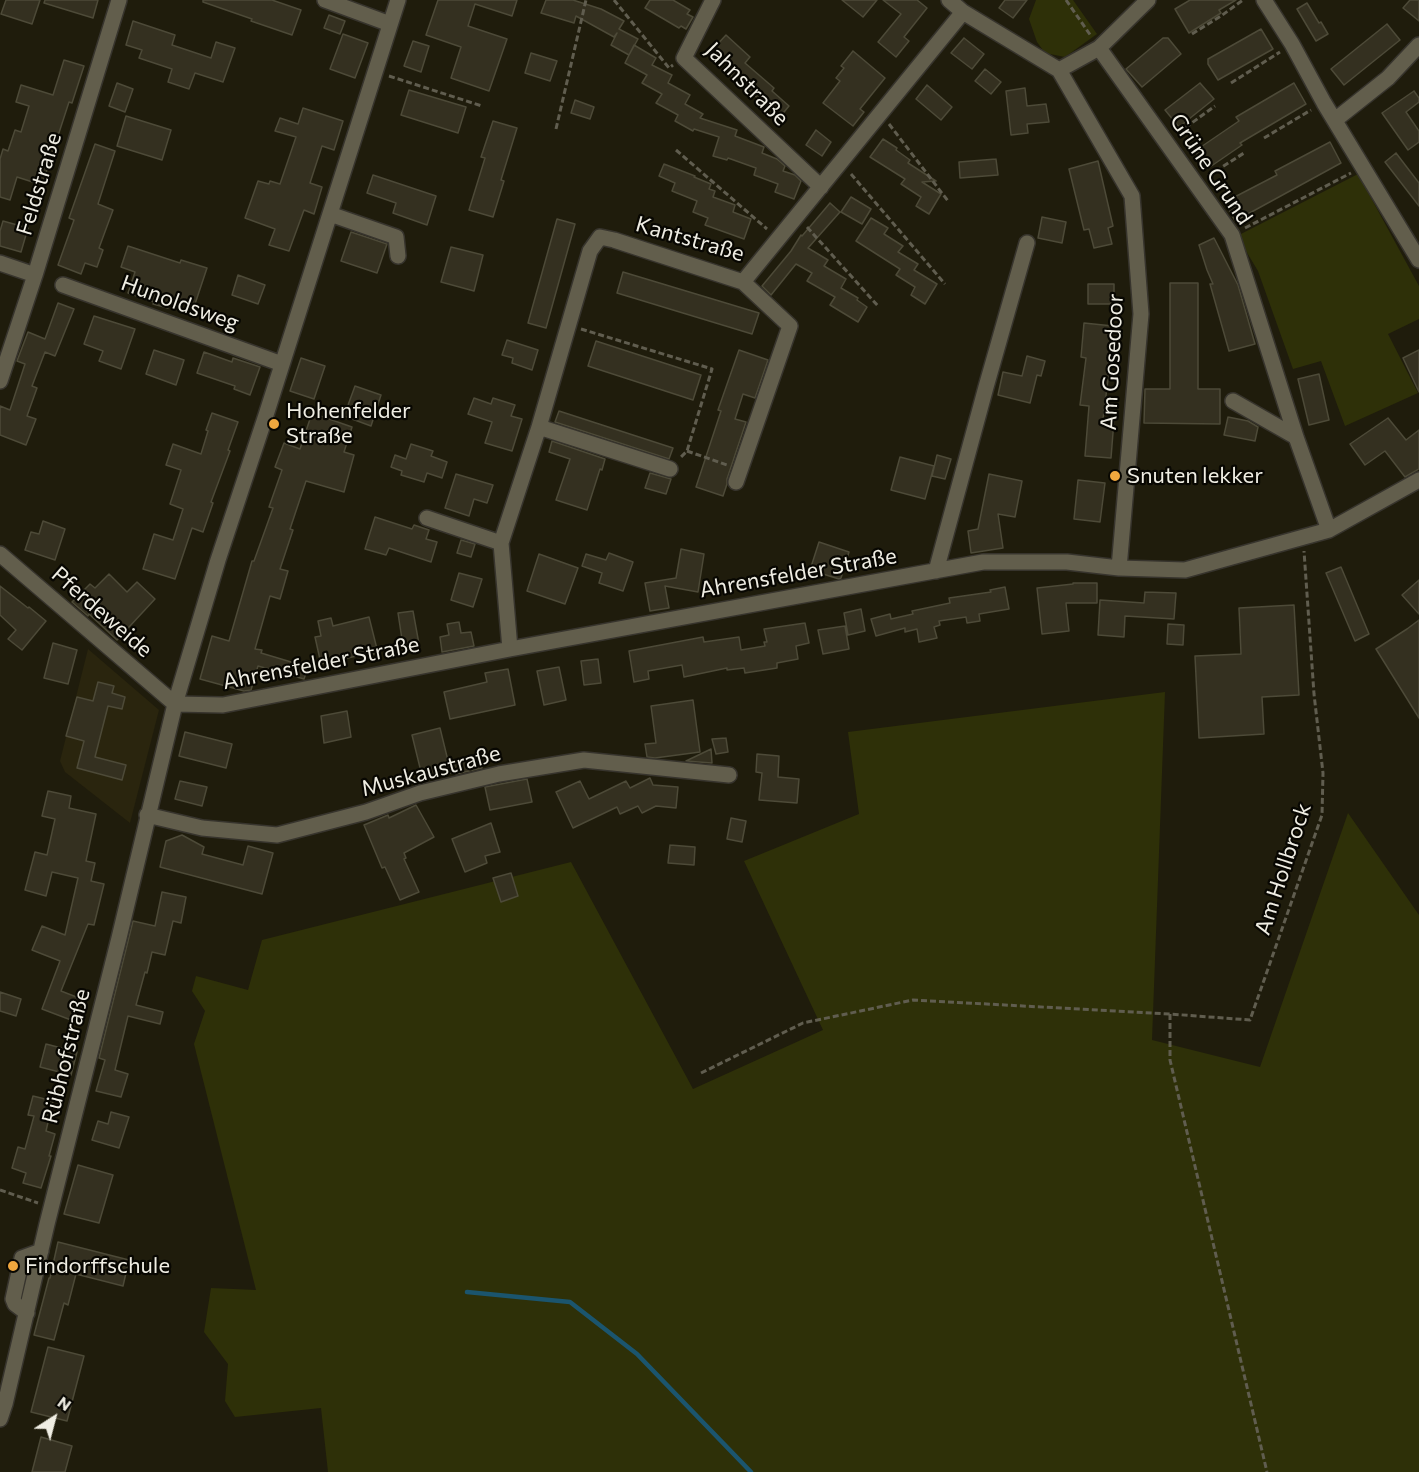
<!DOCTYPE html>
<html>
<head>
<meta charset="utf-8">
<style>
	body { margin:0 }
	#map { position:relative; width:1419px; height:1472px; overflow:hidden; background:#1f1c0c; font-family:Commissioner,sans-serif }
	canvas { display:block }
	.north { position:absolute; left:24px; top:1388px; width:60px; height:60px; -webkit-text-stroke:4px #080702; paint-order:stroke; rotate:36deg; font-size:16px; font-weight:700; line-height:24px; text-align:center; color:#efede3 }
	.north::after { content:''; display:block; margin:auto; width:21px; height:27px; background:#efede3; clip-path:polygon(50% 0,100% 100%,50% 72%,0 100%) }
</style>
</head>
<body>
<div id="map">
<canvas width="1419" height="1472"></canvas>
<div class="north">N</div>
</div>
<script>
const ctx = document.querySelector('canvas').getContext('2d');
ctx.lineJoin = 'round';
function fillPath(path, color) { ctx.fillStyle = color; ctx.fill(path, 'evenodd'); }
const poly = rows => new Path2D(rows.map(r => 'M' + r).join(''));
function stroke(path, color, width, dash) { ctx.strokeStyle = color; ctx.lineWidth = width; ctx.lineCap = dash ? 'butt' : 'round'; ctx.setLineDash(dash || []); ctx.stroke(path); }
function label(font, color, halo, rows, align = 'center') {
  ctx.font = font + ' Commissioner,sans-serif'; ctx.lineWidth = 4.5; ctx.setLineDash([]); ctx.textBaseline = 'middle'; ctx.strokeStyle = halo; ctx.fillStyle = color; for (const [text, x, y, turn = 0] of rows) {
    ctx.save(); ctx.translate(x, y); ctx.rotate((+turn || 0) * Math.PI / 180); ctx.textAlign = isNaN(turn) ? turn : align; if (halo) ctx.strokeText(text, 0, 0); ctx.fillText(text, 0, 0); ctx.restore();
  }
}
const built = poly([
	[88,649,159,710,130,823,65,772,60,761]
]);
const green = poly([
	[1036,0,1073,0,1097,34,1065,57,1045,53,1037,42,1029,19],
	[1358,174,1419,286,1419,319,1388,334,1418,393,1345,426,1321,361,1293,369,1258,271,1237,236],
	[1165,692,1152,1040,1260,1067,1348,813,1419,915,1419,1472,328,1472,321,1408,235,1417,225,1401,228,1364,204,1332,211,1288,256,1290,194,1044,205,1011,192,991,196,976,248,990,262,940,571,862,693,1089,823,1030,744,861,859,814,848,732]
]);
const stream = poly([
	[467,1292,570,1302,637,1354,751,1472]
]);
const building = poly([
	[6,0,40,0,32,24,1,14,6,0],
	[45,0,98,0,93,18,44,3,45,0],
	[203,0,272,0,301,10,292,35,251,21,252,19,203,2,203,0],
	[438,0,517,0,512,16,475,4,468,26,507,39,489,91,451,78,461,47,426,35,438,0],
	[546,0,573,0,601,9,624,21,619,29,638,39,629,55,611,45,617,33,614,37,576,16,574,23,541,13,546,0],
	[650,0,673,0,690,10,687,14,693,17,686,29,681,26,679,28,645,8,650,0],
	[842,0,877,0,863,17,842,0],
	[883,0,917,0,927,8,904,37,909,41,896,57,878,42,901,14,883,0],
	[1005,0,1027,0,1013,18,999,8,1005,0],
	[1190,0,1236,0,1219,10,1221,13,1189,33,1175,9,1190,0],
	[1410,0,1419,0,1419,21,1403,8,1410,0],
	[1307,3,1319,23,1321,22,1328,34,1316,41,1297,9,1307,3],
	[329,15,345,21,340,34,324,28,329,15],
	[133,21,175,35,172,45,211,58,216,42,235,48,223,82,195,73,189,89,168,82,172,69,139,58,142,50,126,45,133,21],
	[1387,24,1400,40,1344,85,1331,69,1387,24],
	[1261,29,1273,49,1218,80,1208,64,1208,59,1261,29],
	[343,34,368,43,355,78,330,69,343,34],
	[726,35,750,57,745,63,774,88,772,91,789,106,780,117,729,74,734,68,713,49,726,35],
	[964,38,984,54,972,69,951,53,964,38],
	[1163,38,1168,38,1181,54,1142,87,1126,69,1163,38],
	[413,41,429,46,421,72,404,66,413,41],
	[634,45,656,58,652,65,672,75,668,83,690,95,685,104,703,114,700,118,737,130,735,136,764,147,762,153,777,159,785,166,783,171,795,175,801,181,794,199,775,192,778,184,754,175,756,168,728,158,727,160,713,156,719,137,694,129,693,131,675,121,678,115,656,103,662,94,642,83,647,75,625,63,634,45],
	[853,51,885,78,860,109,864,112,853,126,823,103,840,81,836,78,844,68,841,66,853,51],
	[531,53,557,61,550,81,525,73,531,53],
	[64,60,84,66,72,103,69,102,42,185,17,177,10,200,0,197,0,159,3,149,8,151,15,130,21,132,29,106,16,102,21,85,53,95,64,60],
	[985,69,1001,82,991,94,975,81,985,69],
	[117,83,133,89,125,112,109,106,117,83],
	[1200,83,1214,99,1179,127,1165,110,1200,83],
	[1294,83,1306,104,1240,143,1242,145,1207,169,1195,151,1239,121,1236,117,1294,83],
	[927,85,952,107,941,120,916,99,927,85],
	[1025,88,1027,106,1046,104,1049,122,1027,124,1028,133,1011,135,1006,91,1025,88],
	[409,90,466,107,458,133,401,115,409,90],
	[1414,91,1419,98,1419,102,1406,112,1419,131,1419,142,1408,150,1382,113,1414,91],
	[575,100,594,107,590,119,571,113,575,100],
	[303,108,343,121,334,150,322,146,310,183,322,187,314,214,304,210,289,251,269,245,275,229,245,218,258,181,269,184,270,181,280,184,296,137,275,131,280,118,298,124,303,108],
	[126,116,171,130,162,160,117,146,126,116],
	[493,121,517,128,501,180,504,181,493,217,469,210,485,158,481,157,493,121],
	[816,130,831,142,822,156,806,145,816,130],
	[883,139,897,148,896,150,910,160,908,163,936,181,922,182,941,194,929,214,916,206,921,197,901,184,905,179,870,157,883,139],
	[1330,142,1341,163,1235,221,1225,202,1277,175,1275,171,1330,142],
	[95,144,115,151,98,204,113,210,99,248,103,250,97,267,85,263,81,274,58,265,74,220,69,218,95,144],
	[1396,153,1419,183,1419,206,1385,162,1396,153],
	[996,159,998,175,960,178,959,162,996,159],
	[1098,161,1113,226,1108,228,1112,244,1094,248,1089,229,1084,230,1069,169,1098,161],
	[664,164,695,176,694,177,711,184,709,189,715,191,713,197,735,205,733,212,751,219,744,239,705,225,708,218,693,212,697,201,672,191,675,183,659,176,664,164],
	[373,175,436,196,427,225,393,213,396,203,367,193,373,175],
	[851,197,871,209,862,224,841,212,851,197],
	[830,203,840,212,808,248,828,260,824,266,846,279,841,288,858,298,857,300,867,307,858,322,830,305,835,297,807,281,812,273,796,264,771,295,762,286,791,251,801,235,802,236,830,203],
	[1042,217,1066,222,1062,243,1038,238,1042,217],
	[871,218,888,228,884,234,903,246,898,252,918,264,914,270,937,284,925,304,911,295,915,287,896,275,900,269,856,241,871,218],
	[557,219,575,224,546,328,528,323,557,219],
	[3,221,28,228,21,252,0,246,0,231,3,221],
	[351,232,387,244,377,273,341,261,351,232],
	[1214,238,1238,285,1255,344,1229,351,1210,284,1213,284,1207,270,1199,245,1214,238],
	[128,246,180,263,181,260,207,268,195,304,172,297,168,308,153,304,154,302,128,293,135,272,121,267,128,246],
	[451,247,483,255,474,291,441,282,451,247],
	[623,272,759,313,752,334,617,293,623,272],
	[238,275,265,285,258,304,232,295,238,275],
	[1170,283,1198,283,1198,389,1220,389,1220,424,1144,423,1145,389,1170,389,1170,283],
	[1088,284,1114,284,1114,304,1088,304,1088,284],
	[58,303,74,309,55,356,45,352,32,386,37,388,27,416,36,419,26,445,0,435,0,406,10,410,25,364,17,361,28,332,45,339,58,303],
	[94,316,135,329,121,369,99,361,103,351,84,344,94,316],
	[1084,323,1113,326,1108,372,1109,372,1103,419,1114,420,1111,458,1085,456,1089,406,1080,405,1086,358,1081,357,1084,323],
	[507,340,538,350,532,370,512,363,513,358,502,355,507,340],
	[596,341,701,375,693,400,588,366,596,341],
	[154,350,184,360,176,385,146,374,154,350],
	[739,350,768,360,755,398,743,394,735,419,746,422,727,479,727,484,723,496,696,487,721,411,718,410,739,350],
	[1419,350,1419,392,1403,358,1419,350],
	[204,352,232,362,233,358,260,367,250,395,234,389,235,386,197,373,204,352],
	[1027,356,1045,361,1041,376,1037,375,1030,403,998,395,1003,372,1022,376,1027,356],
	[301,358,325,366,314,399,290,391,301,358],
	[1319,374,1329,420,1309,425,1298,379,1319,374],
	[355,386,381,395,371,426,344,416,355,386],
	[474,398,491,404,493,398,515,405,511,416,522,419,512,451,485,443,492,422,468,414,474,398],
	[559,411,673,448,669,459,555,422,559,411],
	[212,413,238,422,228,450,230,451,211,502,213,503,203,532,192,528,175,579,143,569,154,534,173,540,183,509,170,504,181,470,166,465,173,444,201,454,208,431,206,430,212,413],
	[312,413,352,427,344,452,354,455,344,492,306,481,290,529,293,530,280,569,288,571,280,599,270,596,255,649,262,650,261,653,308,667,304,679,258,666,251,690,244,691,200,679,212,636,229,641,252,561,254,561,273,508,269,507,282,470,275,467,284,443,300,449,312,413],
	[1228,417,1248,421,1258,427,1255,441,1224,435,1228,417],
	[1388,418,1406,440,1419,430,1419,469,1405,477,1385,451,1365,465,1350,444,1388,418],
	[552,441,605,459,602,470,600,469,587,510,556,500,570,459,549,452,552,441],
	[411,444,433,451,431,456,447,462,442,478,427,473,424,482,401,475,402,471,391,467,395,455,406,459,411,444],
	[937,455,951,459,945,479,932,476,937,455],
	[900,457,934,466,925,499,891,490,900,457],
	[650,473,671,479,666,494,645,488,650,473],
	[456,474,493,485,487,503,474,499,469,516,445,508,456,474],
	[989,474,1022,481,1015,517,998,514,1003,548,971,553,968,531,978,529,989,474],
	[1078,480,1105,483,1100,522,1074,519,1078,480],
	[375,517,412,529,414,525,429,530,426,539,437,542,431,562,389,548,386,555,365,549,375,517],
	[43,521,65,529,55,560,25,550,31,532,39,534,43,521],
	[461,540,475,544,471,557,457,553,461,540],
	[819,542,849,552,841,578,839,579,810,570,819,542],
	[681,549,704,554,698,592,665,586,669,608,650,611,645,583,676,578,681,549],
	[609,553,633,562,623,591,599,583,602,573,582,566,586,554,606,560,609,553],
	[539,554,578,568,565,604,527,591,539,554],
	[1341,567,1369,634,1355,641,1326,573,1341,567],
	[459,573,482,579,473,607,451,600,459,573],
	[109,574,127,592,137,582,155,599,117,640,89,614,88,616,72,602,90,584,95,588,109,574],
	[1419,580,1419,614,1402,595,1419,580],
	[1073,583,1097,583,1097,603,1066,603,1069,631,1042,634,1037,588,1073,584,1073,583],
	[0,586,28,608,29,607,46,621,22,650,8,639,16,630,0,615,0,586],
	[1005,587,1009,609,979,614,980,621,967,623,966,617,939,621,940,625,934,627,937,638,919,642,917,629,905,632,905,628,876,636,871,619,890,614,891,619,913,614,912,611,950,603,949,598,991,592,990,590,1005,587],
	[1145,592,1176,593,1174,619,1125,616,1124,637,1098,635,1100,600,1144,603,1145,592],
	[1294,605,1299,695,1262,697,1264,734,1199,738,1195,656,1241,654,1239,608,1294,605],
	[861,609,865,631,848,635,844,613,861,609],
	[413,611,419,644,403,646,398,613,413,611],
	[369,617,378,653,361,657,361,655,321,664,315,637,321,636,318,621,331,618,333,626,369,617],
	[1419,620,1419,718,1376,649,1407,629,1419,620],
	[459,622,461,633,471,632,474,646,442,652,440,637,449,635,447,624,459,622],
	[805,623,809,643,796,646,798,659,777,663,777,668,745,673,744,668,727,670,727,668,684,677,682,665,648,671,649,679,634,682,629,651,703,637,704,642,739,637,741,650,765,646,764,642,767,642,764,629,805,623],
	[1168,624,1184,625,1183,645,1167,644,1168,624],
	[845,626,849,649,823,654,818,630,845,626],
	[53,643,77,650,68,684,44,678,53,643],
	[598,659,601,683,584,685,581,661,598,659],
	[559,667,566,700,544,705,537,671,559,667],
	[508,669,515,705,450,719,444,692,487,682,485,673,508,669],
	[98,682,114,686,112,693,125,697,122,709,108,706,95,757,126,765,122,780,77,768,84,741,66,736,77,697,93,701,98,682],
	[693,700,700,752,655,758,647,757,645,744,656,743,651,706,693,700],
	[347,711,351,737,324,743,321,716,347,711],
	[440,728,451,773,423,780,412,735,440,728],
	[185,732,232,744,226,768,179,756,185,732],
	[726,738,728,752,716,754,712,739,726,738],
	[711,749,712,763,686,761,711,749],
	[757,754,779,756,778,777,799,779,797,803,759,800,762,773,756,772,757,754],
	[479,757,482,768,456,774,453,765,479,757],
	[650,778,653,785,678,787,676,808,656,806,642,813,638,806,620,814,617,807,573,828,556,792,580,781,589,799,626,781,630,788,650,778],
	[527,779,532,802,490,810,485,787,527,779],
	[180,781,207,787,202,806,175,799,180,781],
	[48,791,71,796,69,808,96,814,86,861,95,863,91,881,104,884,94,925,88,924,61,991,79,998,71,1020,42,1009,60,961,32,950,42,926,65,935,78,878,52,872,46,896,25,890,35,852,47,855,55,819,42,816,48,791],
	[416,805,434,837,404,853,406,858,404,859,419,892,400,900,385,867,382,868,364,825,388,815,389,818,416,805],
	[731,818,746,821,742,842,727,839,731,818],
	[491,823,500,852,485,856,487,863,465,872,452,839,491,823],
	[182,835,204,847,202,854,243,865,248,846,273,853,262,894,160,867,166,841,182,835],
	[670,845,695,847,694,865,668,863,670,845],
	[511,873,518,896,501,902,493,878,511,873],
	[162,892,186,897,181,923,173,921,165,955,152,952,147,973,145,972,136,1005,163,1012,160,1024,128,1016,115,1070,128,1074,121,1097,96,1091,105,1060,99,1058,133,921,155,926,162,892],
	[0,992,21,999,16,1016,0,1011,0,992],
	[46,1044,77,1052,71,1075,40,1067,46,1044],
	[33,1096,53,1101,46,1131,55,1134,49,1156,51,1156,41,1188,23,1183,26,1173,12,1168,18,1147,25,1149,34,1116,28,1115,33,1096],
	[111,1112,129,1117,119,1148,92,1140,98,1121,108,1124,111,1112],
	[78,1165,113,1175,99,1223,64,1214,78,1165],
	[58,1242,129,1260,123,1286,76,1274,68,1305,64,1303,54,1340,34,1335,49,1278,50,1278,58,1242],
	[48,1347,84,1356,67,1421,31,1412,48,1347],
	[41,1437,72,1446,65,1472,32,1472,41,1437]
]);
const path = poly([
	[614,0,669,68,673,65],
	[1066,0,1091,36],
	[1192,34,1221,16,1243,0],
	[389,76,482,106],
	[1231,83,1280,52],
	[889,124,948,201],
	[556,129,586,0],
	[1178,133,1215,106],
	[1264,138,1311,110],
	[676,150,767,229],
	[851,174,945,284],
	[1208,176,1244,153],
	[807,227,878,306],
	[1245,228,1351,173],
	[581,329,712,369,687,451,679,459],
	[687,451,727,465],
	[1170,1014,1170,1060,1267,1472],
	[701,1073,803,1023,913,1000,1170,1014,1250,1020,1322,815,1323,773,1314,694,1304,551],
	[0,1190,38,1203]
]);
const minor = poly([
	[325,0,390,24],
	[713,0,684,58,821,187],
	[949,0,963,12,1059,70,1099,48,1148,0],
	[1264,0,1292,44,1324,103,1419,260],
	[1099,48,1232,235,1296,437,1329,530],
	[1059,70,1132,196,1141,314,1119,568],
	[1335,120,1388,78,1419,45],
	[330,214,396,237,398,256],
	[0,263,35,275],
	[63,285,282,364],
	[0,381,35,275,119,0],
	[1233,401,1296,437],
	[539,427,670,469],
	[736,482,790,326,743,282],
	[427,518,501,543],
	[0,554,175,704],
	[936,571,986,387,1027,243],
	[510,649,501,543,539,427,590,251,600,237,614,240,743,282,963,12],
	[175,704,223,705,510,649,983,562,1067,562,1119,568,1185,570,1329,530,1419,480],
	[147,815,202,828,277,835,366,812,420,793,499,774,584,760,729,775],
	[27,1313,15,1304,13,1299,22,1258,41,1251],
	[0,1419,5,1404,47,1224,119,938,175,704,218,560,266,415,398,0]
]);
const markers = [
	[274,424,6,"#efa73e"],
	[1115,476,6,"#efa73e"],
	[13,1266,6,"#efa73e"]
];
const streetNames = [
	["Jahnstraße",747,84,45],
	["Grüne Grund",1211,169,56],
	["Feldstraße",39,184,-73],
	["Kantstraße",690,239,16],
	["Hunoldsweg",180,303,20],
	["Am Gosedoor",1112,362,-87],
	["Ahrensfelder Straße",798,573,-10],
	["Pferdeweide",102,612,41],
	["Ahrensfelder Straße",321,663,-11],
	["Muskaustraße",431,771,-15],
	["Am Hollbrock",1283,869,-72],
	["Rübhofstraße",66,1056,-76]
];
const poiNames = [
	["Hohenfelder",286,411],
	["Straße",286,436],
	["Snuten lekker",1127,476],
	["Findorffschule",25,1266]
];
fillPath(built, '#2a250e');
fillPath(green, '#2e3008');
stroke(stream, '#1b556e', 4.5);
fillPath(building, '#343020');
stroke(building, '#4d4a38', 1.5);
stroke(minor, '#37342d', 18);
stroke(path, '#605d4f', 3, [6, 3]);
stroke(minor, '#625e4c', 15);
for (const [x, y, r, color] of markers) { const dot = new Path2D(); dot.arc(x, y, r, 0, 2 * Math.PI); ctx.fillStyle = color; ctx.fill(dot); stroke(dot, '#080702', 2); }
label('22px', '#efede3', '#080702', streetNames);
label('22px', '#efede3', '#080702', poiNames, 'left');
</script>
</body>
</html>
